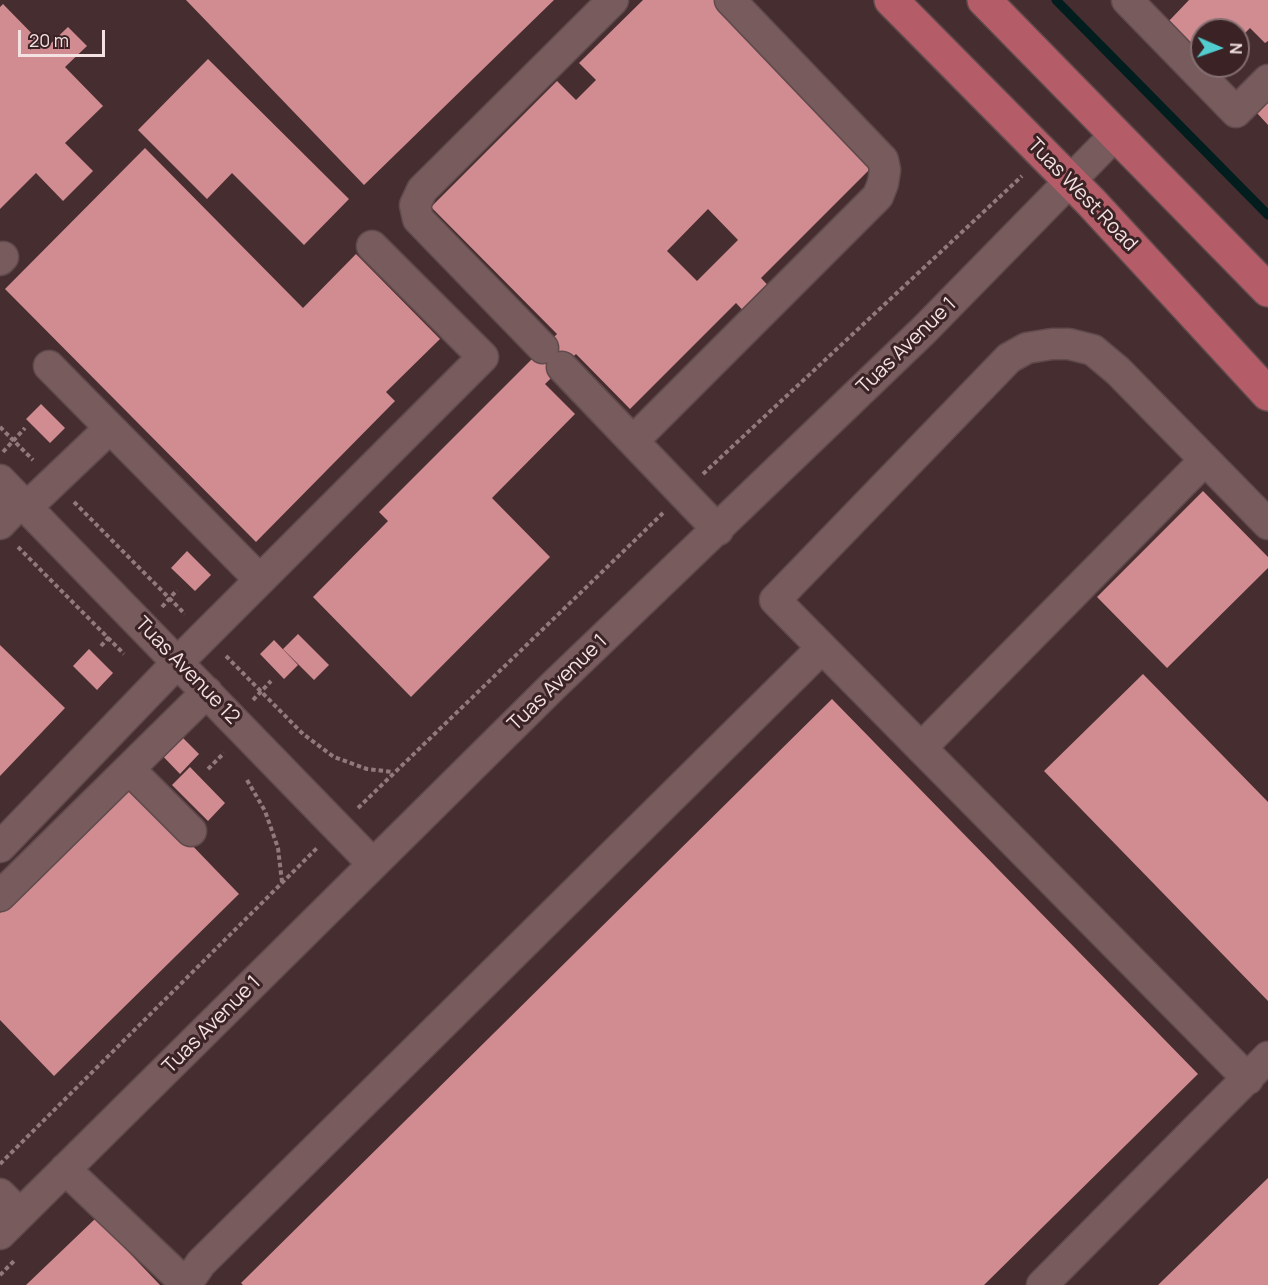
<!DOCTYPE html>
<html>
<head>
<meta charset="utf-8">
<style>
	body { margin:0 }
	#map { position:relative; width:1268px; height:1285px; overflow:hidden; background:#462d2f; font-family:Manrope,sans-serif }
	canvas { display:block }
	.north { position:absolute; left:1190px; top:18px; width:60px; height:60px; box-sizing:border-box; background:#3b2325; border:2px solid #856f71; border-radius:50%; rotate:92deg; font-size:16px; font-weight:700; line-height:24px; text-align:center; color:#f4e2e3 }
	.north::after { content:''; display:block; margin:auto; width:21px; height:27px; background:#52cdcf; clip-path:polygon(50% 0,100% 100%,50% 72%,0 100%) }
	.scale { position:absolute; left:18px; top:30px; width:87px; height:27px; box-sizing:border-box; border:3px solid #f4e2e3; border-top:0; padding-left:8px; font-size:18px; line-height:21px; white-space:nowrap; color:#f4e2e3; -webkit-text-stroke:4px #3b2325; paint-order:stroke }
</style>
</head>
<body>
<div id="map">
<canvas width="1268" height="1285"></canvas>
<div class="north">N</div>
<div class="scale">20 m</div>
</div>
<script>
const ctx = document.querySelector('canvas').getContext('2d');
ctx.lineJoin = 'round';
const poly = rows => new Path2D(rows.map(r => 'M' + r).join(''));
function stroke(path, color, width, dash) { ctx.strokeStyle = color; ctx.lineWidth = width; ctx.lineCap = dash ? 'butt' : 'round'; ctx.setLineDash(dash || []); ctx.stroke(path); }
function fillPath(path, color) { ctx.fillStyle = color; ctx.fill(path, 'evenodd'); }
function label(font, color, halo, rows, align = 'center') {
  ctx.font = font + ' Manrope,sans-serif'; ctx.lineWidth = 6; ctx.setLineDash([]); ctx.textBaseline = 'middle'; ctx.strokeStyle = halo; ctx.fillStyle = color; for (const [text, x, y, turn = 0] of rows) {
    ctx.save(); ctx.translate(x, y); ctx.rotate((+turn || 0) * Math.PI / 180); ctx.textAlign = isNaN(turn) ? turn : align; if (halo) ctx.strokeText(text, 0, 0); ctx.fillText(text, 0, 0); ctx.restore();
  }
}
const stream = poly([
	[1056,0,1268,215]
]);
const building = poly([
	[186,0,554,0,364,185],
	[643,0,715,0,876,163,761,278,777,295,752,320,736,303,630,409,576,354,545,384,575,414,492,498,550,557,411,697,313,597,388,521,379,512,557,334,431,207,557,81,576,100,596,80,579,63],
	[708,209,738,240,697,281,667,251],
	[1189,0,1268,0,1268,41,1265,43,1250,28,1240,38,1238,30,1233,30,1228,25,1222,30,1202,30,1202,50,1198,53,1167,23],
	[3,4,46,48,68,27,87,46,65,67,103,106,65,143,93,171,63,201,36,173,0,209,0,7],
	[208,59,349,199,304,245,232,173,207,199,138,130],
	[1268,102,1268,125,1257,113],
	[145,148,303,308,356,254,440,339,386,392,395,401,256,542,5,289],
	[41,404,65,428,50,443,26,419],
	[1203,491,1268,557,1268,568,1167,668,1097,597],
	[187,551,211,575,195,591,171,568],
	[298,634,329,665,314,680,283,649],
	[274,640,298,665,284,679,260,654],
	[0,645,65,708,0,776],
	[89,649,113,673,97,690,73,666],
	[1143,674,1268,802,1268,1001,1044,771],
	[832,699,1198,1074,984,1285,243,1285,241,1283],
	[175,730,199,754,180,774,156,749],
	[190,767,225,803,208,821,172,785],
	[132,783,239,894,54,1076,0,1020,0,913],
	[1268,1178,1268,1285,1158,1285],
	[96,1218,160,1285,26,1285]
]);
const path = poly([
	[0,427,33,460],
	[3,452,25,428],
	[703,474,1022,176],
	[74,502,185,614],
	[18,547,124,654],
	[162,607,177,590],
	[101,646,110,636],
	[226,656,303,734,334,757,367,769,393,772],
	[253,700,271,681],
	[208,769,224,753],
	[247,780,265,811,278,848,282,882],
	[358,808,663,513],
	[0,1164,318,847],
	[0,1275,14,1261]
]);
const minor = poly([
	[1127,0,1236,112,1268,80],
	[0,260,3,257],
	[543,348,418,219,415,205,422,190,613,0],
	[49,366,260,580],
	[562,367,718,530],
	[633,441,878,196,883,183,885,170,883,160,730,0],
	[0,480,373,864],
	[27,507,110,428],
	[0,524,21,502],
	[921,748,1205,460],
	[129,769,191,831],
	[0,847,178,662,483,357,372,246],
	[0,896,207,692],
	[1248,1079,775,600,1009,358,1027,348,1052,344,1069,344,1093,350,1118,371,1268,524],
	[65,1169,186,1284],
	[0,1194,20,1214],
	[0,1234,551,688,924,330,1116,134],
	[186,1285,201,1263,822,648],
	[1042,1285,1268,1057]
]);
const major = poly([
	[891,0,1091,202,1268,394],
	[984,0,1268,290]
]);
const streetNames = [
	["Tuas West Road",1082,195,46],
	["Tuas Avenue 1",907,346,-44],
	["Tuas Avenue 12",187,671,46],
	["Tuas Avenue 1",558,683,-44],
	["Tuas Avenue 1",212,1025,-45]
];
stroke(stream, '#011d1d', 9);
fillPath(building, '#d08c91');
stroke(minor, '#604a4c', 33);
stroke(major, '#604a4c', 36);
stroke(path, '#907a7c', 4, [4.5, 3]);
stroke(minor, '#775b5d', 30);
stroke(major, '#b45c67', 33);
label('20px', '#f4e2e3', '#3b2325', streetNames);
</script>
</body>
</html>
